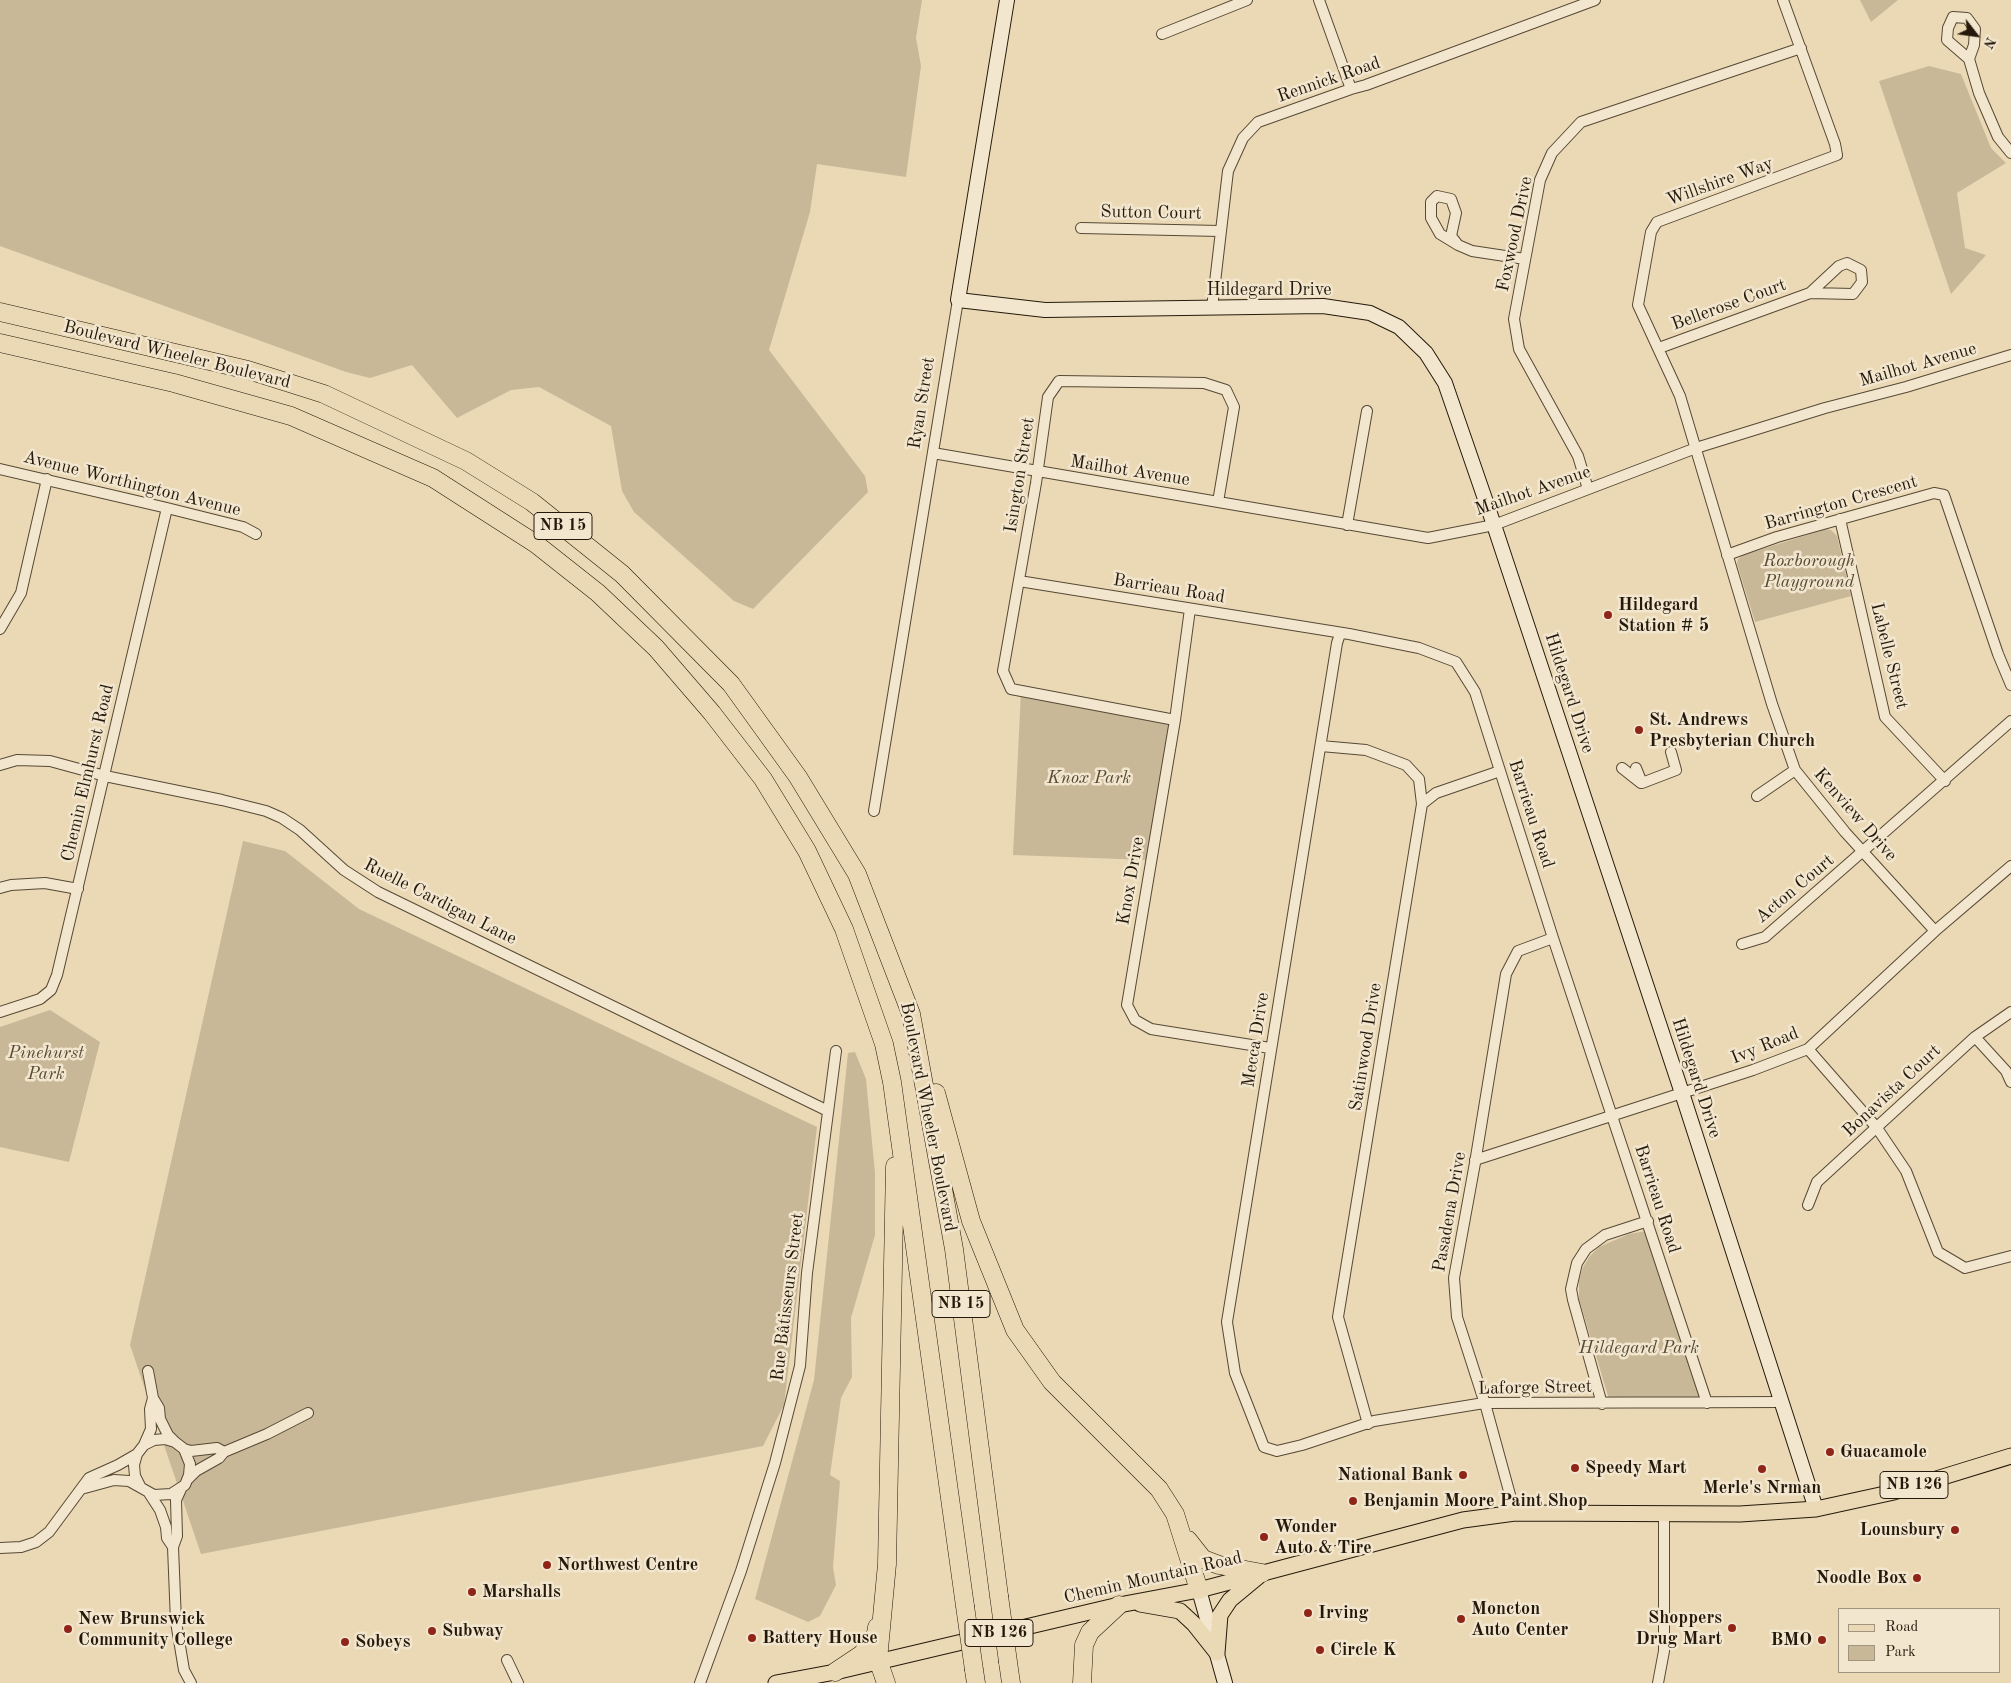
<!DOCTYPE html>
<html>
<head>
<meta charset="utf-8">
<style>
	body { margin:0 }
	#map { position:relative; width:2011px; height:1683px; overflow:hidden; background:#ebd9b5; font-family:"Old Standard TT",serif }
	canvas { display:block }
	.legend { position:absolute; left:1838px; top:1608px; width:162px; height:65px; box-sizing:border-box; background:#f2e6cf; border:1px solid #a09480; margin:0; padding:6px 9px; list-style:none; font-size:15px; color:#24190a }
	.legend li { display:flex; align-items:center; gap:10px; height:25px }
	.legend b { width:25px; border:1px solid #a09480 }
	.north { position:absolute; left:1951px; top:10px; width:50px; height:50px; -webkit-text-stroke:4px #f2e6cf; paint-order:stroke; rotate:120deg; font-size:14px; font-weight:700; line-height:20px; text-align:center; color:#24190a }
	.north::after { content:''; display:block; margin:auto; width:18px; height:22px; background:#24190a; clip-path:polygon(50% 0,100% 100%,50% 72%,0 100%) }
</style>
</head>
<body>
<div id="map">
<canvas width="2011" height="1683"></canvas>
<ul class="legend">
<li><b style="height:6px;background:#ebd9b5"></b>Road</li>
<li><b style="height:14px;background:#c9b898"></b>Park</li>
</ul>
<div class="north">N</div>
</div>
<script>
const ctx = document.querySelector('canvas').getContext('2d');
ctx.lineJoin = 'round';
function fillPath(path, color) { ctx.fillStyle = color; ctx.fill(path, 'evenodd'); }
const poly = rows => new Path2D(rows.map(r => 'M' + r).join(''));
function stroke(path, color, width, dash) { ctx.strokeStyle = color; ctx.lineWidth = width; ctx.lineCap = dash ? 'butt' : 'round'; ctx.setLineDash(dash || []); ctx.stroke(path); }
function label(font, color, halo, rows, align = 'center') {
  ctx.font = font + ' "Old Standard TT",serif'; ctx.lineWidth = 5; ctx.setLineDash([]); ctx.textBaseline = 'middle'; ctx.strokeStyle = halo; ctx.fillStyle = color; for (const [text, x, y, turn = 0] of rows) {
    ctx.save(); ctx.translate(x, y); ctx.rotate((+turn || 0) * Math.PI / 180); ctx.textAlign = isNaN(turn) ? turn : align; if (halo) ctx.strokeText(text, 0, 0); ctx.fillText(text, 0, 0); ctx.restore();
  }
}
const green = poly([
	[0,0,922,0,916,38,921,66,906,177,817,164,810,212,769,350,865,476,868,492,753,609,734,601,634,512,622,491,611,426,539,387,511,390,457,418,412,365,370,378,346,372,0,246],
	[1860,0,1898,0,1871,22],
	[1929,66,1961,74,1991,148,2006,163,1957,193,1965,248,1986,255,1951,294,1879,81],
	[1826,529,1831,530,1837,536,1851,596,1755,622,1737,564,1738,559,1743,555],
	[1021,691,1175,720,1146,860,1013,855],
	[243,841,285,851,359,909,817,1127,784,1405,763,1446,201,1554,130,1345],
	[50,1010,100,1042,69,1162,0,1147,0,1027],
	[855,1052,866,1079,875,1173,875,1235,851,1318,852,1377,841,1398,830,1475,840,1481,833,1567,836,1585,820,1616,808,1622,755,1599,814,1380,848,1053],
	[1646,1231,1702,1399,1609,1399,1579,1299,1579,1281,1583,1267,1590,1256,1599,1247,1629,1234]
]);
const street = poly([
	[1319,0,1351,89],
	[1783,0,1835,144,1837,155,1657,222,1651,232,1638,305,1680,396,1772,704,1795,770,1845,832,1935,931],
	[1162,34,1247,0],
	[1969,59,1974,45,1975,29,1967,18,1953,17,1948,28,1947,40,1969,59,1979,93,1998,137,2011,153],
	[1081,228,1220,231],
	[1458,245,1451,236,1456,213,1451,199,1437,196,1431,202,1431,218,1440,234,1458,245,1472,251,1525,259],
	[1212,308,1228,171,1243,138,1258,122,1351,89,1366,85,1595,0],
	[1659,348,1810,293,1853,294,1862,282,1861,270,1847,263,1839,266,1810,293],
	[933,453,1428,538,1494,525,1696,448,1825,408,1906,387,2011,355],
	[0,469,167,508,243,527,256,534],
	[1588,489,1578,456,1519,349,1514,319,1540,180,1552,153,1581,122,1801,48],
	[1840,519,1885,717,1945,781],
	[1347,525,1367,411],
	[1727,555,1777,537,1934,493,1944,495,1998,654,2011,685],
	[1019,581,1349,634,1419,648,1456,662,1475,692,1553,938,1707,1403],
	[1190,609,1175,720,1127,1005,1135,1020,1151,1029,1270,1048],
	[0,629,21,593,47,479],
	[1340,634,1337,643,1227,1322,1235,1373,1264,1447,1277,1451,1302,1445,1374,1421,1484,1403,1782,1402],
	[1175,720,1011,689,1003,671,1036,483,1048,397,1059,381,1204,383,1226,390,1234,407,1218,502],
	[1321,746,1366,750,1406,765,1419,779,1422,804,1338,1317,1368,1424],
	[0,765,17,760,50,761,105,776,222,800,266,811,282,818,300,830,344,870,378,892,828,1111],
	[1622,768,1641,783],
	[1636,768,1642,783,1676,770,1671,752],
	[1757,796,1795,770],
	[1422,804,1436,793,1500,771],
	[874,811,958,300],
	[0,888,11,885,45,883,78,889],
	[1742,944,1765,937,2011,721],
	[0,1012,40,999,51,990,57,975,167,508],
	[1975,1037,2006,1071,2011,1082],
	[1808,1049,1877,1128,1906,1171,1938,1252,1965,1268,2011,1256],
	[1475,1160,1753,1070,1808,1049,1935,931,2011,866],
	[1808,1205,1817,1182,1975,1037,2011,1012],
	[148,1371,153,1398,159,1408,160,1419,168,1435,174,1441],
	[1602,1404,1573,1300,1571,1289,1577,1263,1586,1249,1605,1235,1648,1221],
	[144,1445,151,1429,150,1409,153,1398],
	[184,1449,191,1451,217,1448,224,1452],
	[188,1479,196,1471,219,1458,224,1452,267,1434,308,1413],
	[81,1489,114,1480,129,1481,154,1495,171,1494,185,1485,189,1475,190,1464,184,1449,175,1442,165,1439,154,1440,144,1445,137,1454,134,1465,135,1476,140,1486],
	[181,1489,176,1500,177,1536,173,1547,176,1622,184,1670,191,1683],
	[149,1493,160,1510,166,1527,167,1538,173,1547],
	[1515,1513,1486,1407,1457,1317,1454,1278,1475,1163,1506,974,1518,951,1553,938],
	[0,1548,21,1547,36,1542,49,1532,89,1478,118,1465,137,1454],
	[507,1660,518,1683],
	[700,1683,741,1571,775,1463,800,1366,807,1273,836,1051],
	[1658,1683,1664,1651,1664,1515]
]);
const secondary = poly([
	[1007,0,958,300,1045,310,1323,306,1370,313,1399,327,1426,353,1445,383,1494,525,1682,1093,1816,1509],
	[1199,1590,1225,1683]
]);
const primary = poly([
	[1140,1604,1180,1611,1194,1624,1217,1653],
	[1217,1653,1220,1615,1230,1600,1259,1576],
	[776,1683,835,1672,1119,1605,1199,1590,1463,1520,1515,1513,1740,1514,1816,1509,1894,1492,2011,1456]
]);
const highway = poly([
	[0,312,248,370,324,394,466,461,532,502,622,574,731,684,798,777,857,874,911,1014,954,1249,999,1596],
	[0,343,174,383,291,416,433,478,536,544,598,593,656,648,712,713,763,779,807,851,844,929,884,1044,892,1082,965,1606],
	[936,1093,971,1221,1015,1330,1052,1382,1159,1489,1175,1514,1199,1590],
	[1188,1540,1203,1559,1219,1565,1262,1573],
	[1008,1662,1011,1683],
	[974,1670,976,1683],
	[835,1672,862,1654,876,1634,877,1627],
	[886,1683,878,1660,887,1564,895,1166],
	[1082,1683,1084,1645,1090,1632,1119,1605]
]);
const highwayBridge = poly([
	[999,1596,1008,1662],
	[965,1606,974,1670]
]);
const markers = [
	[1608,615,5,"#8f2418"],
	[1639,730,5,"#8f2418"],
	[1830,1452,5,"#8f2418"],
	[1575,1468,5,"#8f2418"],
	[1762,1469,5,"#8f2418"],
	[1463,1475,5,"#8f2418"],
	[1353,1501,5,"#8f2418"],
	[1955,1530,5,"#8f2418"],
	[1264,1537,5,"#8f2418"],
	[547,1565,5,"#8f2418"],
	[1917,1578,5,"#8f2418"],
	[472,1592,5,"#8f2418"],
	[1308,1613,5,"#8f2418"],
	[1461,1619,5,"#8f2418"],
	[1732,1628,5,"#8f2418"],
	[68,1629,5,"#8f2418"],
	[432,1631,5,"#8f2418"],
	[752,1638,5,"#8f2418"],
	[1822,1640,5,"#8f2418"],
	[345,1642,5,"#8f2418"],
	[1320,1650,5,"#8f2418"]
];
const shields = [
	[563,526,58],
	[961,1304,58],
	[1914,1485,68],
	[999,1633,68]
];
const shieldNames = [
	["NB 15",563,526],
	["NB 15",961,1304],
	["NB 126",1914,1485],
	["NB 126",999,1633]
];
const streetNames = [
	["Rennick Road",1329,80,-19],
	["Willshire Way",1720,182,-20],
	["Sutton Court",1151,213,1],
	["Foxwood Drive",1515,234,-78],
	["Hildegard Drive",1269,290],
	["Bellerose Court",1729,305,-20],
	["Boulevard Wheeler Boulevard",177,355,14],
	["Mailhot Avenue",1918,365,-16],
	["Ryan Street",922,403,-81],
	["Mailhot Avenue",1130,471,9],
	["Isington Street",1020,475,-81],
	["Avenue Worthington Avenue",132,484,14],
	["Mailhot Avenue",1533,491,-19],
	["Barrington Crescent",1841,503,-16],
	["Barrieau Road",1169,589,9],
	["Labelle Street",1889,656,76],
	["Hildegard Drive",1569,693,72],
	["Chemin Elmhurst Road",88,773,-77],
	["Barrieau Road",1531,814,72],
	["Kenview Drive",1855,815,49],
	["Knox Drive",1131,881,-80],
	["Acton Court",1795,889,-40],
	["Ruelle Cardigan Lane",440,902,27],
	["Mecca Drive",1256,1040,-81],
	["Ivy Road",1765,1046,-22],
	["Satinwood Drive",1366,1047,-81],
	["Hildegard Drive",1696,1078,72],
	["Bonavista Court",1892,1091,-43],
	["Boulevard Wheeler Boulevard",928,1117,79],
	["Barrieau Road",1657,1199,72],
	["Pasadena Drive",1450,1212,-80],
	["Rue Bâtisseurs Street",788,1297,-83],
	["Laforge Street",1535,1388,-1],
	["Chemin Mountain Road",1153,1578,-13]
];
const parkNames = [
	["Roxborough",1809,561],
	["Playground",1809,582],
	["Knox Park",1089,778],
	["Pinehurst",46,1053],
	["Park",46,1074],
	["Hildegard Park",1639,1348]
];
const poiNames = [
	["Hildegard",1618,605],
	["Station # 5",1618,626],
	["St. Andrews",1649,720],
	["Presbyterian Church",1649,741],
	["Guacamole",1840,1452],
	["Speedy Mart",1585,1468],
	["National Bank",1453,1475,"right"],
	["Merle's Nrman",1762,1488,"center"],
	["Benjamin Moore Paint Shop",1363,1501],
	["Wonder",1274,1527],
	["Auto & Tire",1274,1548],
	["Lounsbury",1945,1530,"right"],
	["Northwest Centre",557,1565],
	["Noodle Box",1907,1578,"right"],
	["Marshalls",482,1592],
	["Moncton",1471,1609],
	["Auto Center",1471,1630],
	["Irving",1318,1613],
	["Shoppers",1722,1618,"right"],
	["Drug Mart",1722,1639,"right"],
	["New Brunswick",78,1619],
	["Community College",78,1640],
	["Subway",442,1631],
	["Battery House",762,1638],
	["BMO",1812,1640,"right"],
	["Sobeys",355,1642],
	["Circle K",1330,1650]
];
fillPath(green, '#c9b898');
stroke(street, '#564935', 12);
stroke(secondary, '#24190a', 16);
stroke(primary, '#24190a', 17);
stroke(highway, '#24190a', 19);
stroke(street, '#f2e6cf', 10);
stroke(secondary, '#f2e6cf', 14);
stroke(primary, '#ebd9b5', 15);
stroke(highway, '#ebd9b5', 18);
stroke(highwayBridge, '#24190a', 19, []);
stroke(highwayBridge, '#ebd9b5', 18);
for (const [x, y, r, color] of markers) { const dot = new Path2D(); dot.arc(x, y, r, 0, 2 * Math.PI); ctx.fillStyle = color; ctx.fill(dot); stroke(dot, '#f2e6cf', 2); }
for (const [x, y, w] of shields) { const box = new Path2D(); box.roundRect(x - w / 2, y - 13.5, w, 27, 4); ctx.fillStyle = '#f2e6cf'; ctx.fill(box); stroke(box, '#24190a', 1); }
label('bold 16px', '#24190a', null, shieldNames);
label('18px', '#24190a', '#f2e6cf', streetNames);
label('italic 18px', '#564935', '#f2e6cf', parkNames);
label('bold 18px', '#24190a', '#f2e6cf', poiNames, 'left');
</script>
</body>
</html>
